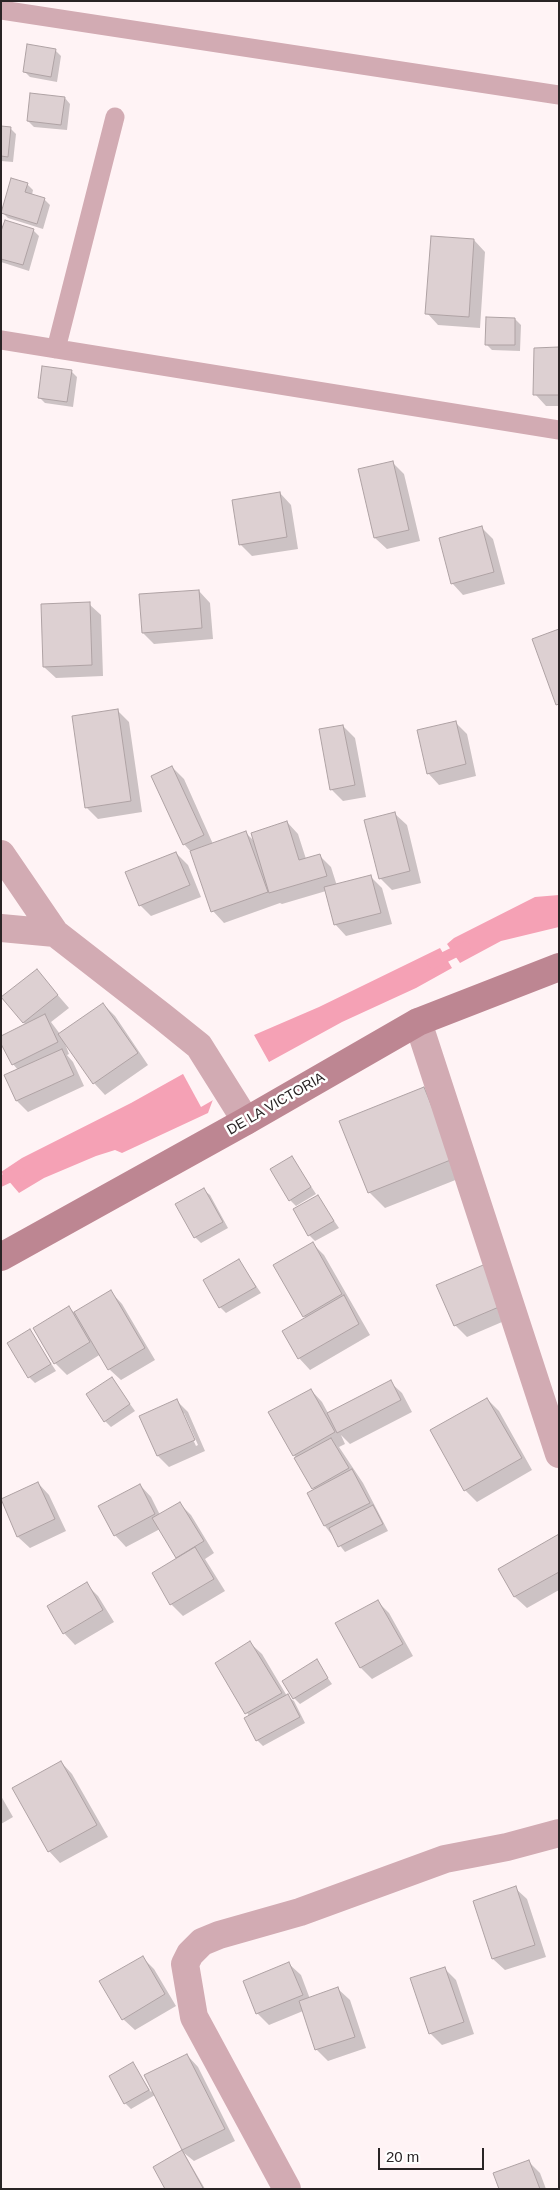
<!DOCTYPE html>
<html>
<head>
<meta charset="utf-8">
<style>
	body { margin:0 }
	#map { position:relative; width:560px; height:2190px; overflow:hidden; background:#fff3f5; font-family:Arial,sans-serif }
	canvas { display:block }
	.frame { position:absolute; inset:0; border:2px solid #292425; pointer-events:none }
	.scale { position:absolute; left:378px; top:2148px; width:106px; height:22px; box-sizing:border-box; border:2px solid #292425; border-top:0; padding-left:6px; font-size:15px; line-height:18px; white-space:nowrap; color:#292425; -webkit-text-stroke:4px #fff; paint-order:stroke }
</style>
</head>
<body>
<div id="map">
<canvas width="560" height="2190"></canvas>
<div class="frame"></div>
<div class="scale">20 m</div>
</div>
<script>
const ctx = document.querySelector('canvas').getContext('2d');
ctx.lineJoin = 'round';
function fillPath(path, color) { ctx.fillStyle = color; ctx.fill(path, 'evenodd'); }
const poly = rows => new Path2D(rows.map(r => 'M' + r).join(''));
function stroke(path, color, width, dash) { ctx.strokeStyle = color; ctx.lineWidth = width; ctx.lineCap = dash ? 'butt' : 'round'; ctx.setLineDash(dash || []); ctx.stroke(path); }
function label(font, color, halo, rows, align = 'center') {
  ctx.font = font + ' Arial,sans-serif'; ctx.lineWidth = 5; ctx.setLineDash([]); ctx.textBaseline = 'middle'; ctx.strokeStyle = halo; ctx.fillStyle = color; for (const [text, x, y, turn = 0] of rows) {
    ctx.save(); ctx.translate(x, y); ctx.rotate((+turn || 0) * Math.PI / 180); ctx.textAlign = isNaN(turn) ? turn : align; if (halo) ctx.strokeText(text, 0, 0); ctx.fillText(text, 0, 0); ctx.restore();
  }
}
const water = poly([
	[559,895,559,927,501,941,460,963,447,944,454,938,535,897],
	[440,948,452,968,416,988,342,1022,269,1062,254,1035,319,1007],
	[199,1065,215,1094,208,1113,122,1153,115,1150,96,1156,44,1178,19,1193,1,1172,22,1158,131,1103]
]);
const pier = poly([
	[198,1063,217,1094,215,1099,201,1107,182,1072]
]);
const shadow = poly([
	[55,50,61,56,57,82,30,77,24,71],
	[65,98,70,104,67,130,34,127,28,121],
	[1,127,10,128,16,134,13,162,1,161],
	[27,184,33,190,32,195,44,199,50,205,43,229,8,218,2,212],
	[33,230,39,236,29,271,1,262,1,235],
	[474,240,485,252,480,328,438,325,427,313],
	[515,319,521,325,520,351,492,350,486,344],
	[559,349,559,406,546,406,535,394],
	[71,371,77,377,73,407,45,403,39,397],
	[392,462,404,474,420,541,387,549,375,538,359,470],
	[280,493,291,505,298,549,252,556,240,544],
	[482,528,493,539,505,584,463,595,452,583],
	[199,591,210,603,213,639,154,644,143,633],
	[89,604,101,615,103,676,56,678,44,667],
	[118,711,129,722,142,812,98,819,86,807],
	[455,722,467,734,476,776,439,785,428,773],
	[343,726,355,738,366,797,343,801,332,790],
	[172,767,184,779,213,844,246,833,255,842,287,822,298,834,306,859,319,855,331,867,337,886,371,877,382,888,392,924,346,936,335,924,326,891,282,904,280,903,224,923,213,911,191,852,184,844],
	[395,814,407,825,421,883,392,890,380,878],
	[176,853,188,865,201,897,151,916,140,905],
	[36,970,69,1008,51,1022,60,1034,103,1004,115,1016,148,1065,105,1095,94,1083,64,1041,69,1054,67,1055,73,1062,84,1086,28,1112,17,1101,6,1076,18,1070,13,1064,26,1025,23,1022],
	[424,1088,439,1104,468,1175,385,1208,369,1192],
	[292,1157,316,1194,296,1206,290,1200],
	[204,1190,210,1195,228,1228,201,1243,195,1237],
	[318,1197,339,1228,315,1241,309,1235],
	[313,1244,324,1255,370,1335,310,1370,299,1358,306,1318,304,1316],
	[239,1261,261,1293,226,1313,220,1307],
	[488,1264,516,1316,467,1337,455,1325],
	[111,1292,122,1304,155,1360,121,1380,109,1369,101,1354,67,1375,55,1363,69,1308,75,1313],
	[30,1331,56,1371,35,1383,29,1377],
	[112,1379,135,1411,111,1427,105,1421],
	[390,1382,402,1393,412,1412,350,1444,341,1435,345,1444,339,1447,363,1483,388,1531,345,1552,325,1526,308,1494,315,1490,294,1455,311,1390,322,1402,328,1413],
	[487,1399,499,1411,532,1470,477,1502,465,1490],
	[177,1401,188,1412,205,1451,169,1467,158,1456,141,1417],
	[181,1413,184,1413,198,1445,196,1446],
	[38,1483,49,1495,66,1531,30,1548,18,1537,2,1501],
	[140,1485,151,1497,160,1515,179,1503,191,1515,214,1553,205,1559,225,1591,183,1616,171,1604,178,1558,160,1529,126,1547,115,1535],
	[559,1536,559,1590,527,1608,515,1597,500,1569],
	[86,1584,98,1596,114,1622,75,1645,64,1633],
	[377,1601,389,1613,413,1656,372,1679,361,1668,336,1624],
	[250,1643,262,1654,287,1696,294,1701,305,1723,263,1746,257,1740,249,1716,217,1663],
	[316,1661,332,1684,300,1704,294,1698],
	[61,1762,72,1774,108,1837,60,1863,49,1851],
	[1,1796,13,1817,1,1824],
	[515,1888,527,1899,546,1957,505,1970,493,1959,474,1902],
	[142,1957,154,1969,176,2006,135,2030,123,2019],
	[289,1964,301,1975,310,1999,338,1989,350,2000,366,2048,328,2061,316,2049,303,2011,269,2025,257,2013],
	[444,1968,456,1980,474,2034,442,2045,430,2033],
	[187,2055,198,2067,235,2141,194,2161,184,2153,205,2189,167,2189,155,2167,183,2151,155,2095,131,2109,125,2103,133,2064,151,2092],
	[529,2162,540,2173,546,2189,500,2189]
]);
const stream = poly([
	[433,963,465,947],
	[1,1181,20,1172]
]);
const building = poly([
	[27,44,56,49,51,77,23,72,27,44],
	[30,93,65,97,61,125,27,121,30,93],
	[1,126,11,127,8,157,1,156,1,126],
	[11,178,28,183,25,192,45,198,37,224,1,213,11,178],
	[5,220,34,229,23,265,1,259,1,231,5,220],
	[431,236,474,239,469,317,425,314,431,236],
	[486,317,515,318,515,345,485,345,486,317],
	[559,347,559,395,533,395,534,348,559,347],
	[42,366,72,370,67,402,38,398,42,366],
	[393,461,409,530,374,538,358,469,393,461],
	[280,492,287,537,239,545,232,500,280,492],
	[482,526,494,572,451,584,439,538,482,526],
	[199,590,202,628,142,633,139,594,199,590],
	[90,602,92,665,43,667,41,604,90,602],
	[559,629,559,704,556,705,532,639,559,629],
	[118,709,131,801,85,808,72,716,118,709],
	[456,721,466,764,427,774,417,730,456,721],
	[343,725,355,785,330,790,319,729,343,725],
	[172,766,204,835,183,845,151,776,172,766],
	[395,812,410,871,379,879,364,820,395,812],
	[287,821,299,860,320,854,327,876,269,893,251,833,287,821],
	[246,831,268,892,211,912,190,851,246,831],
	[176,852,190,885,139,906,125,872,176,852],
	[371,875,381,913,334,925,324,887,371,875],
	[37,969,58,995,23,1023,1,997,37,969],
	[103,1003,138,1053,93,1084,58,1034,103,1003],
	[45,1014,58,1042,12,1065,1,1044,1,1036,45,1014],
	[62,1049,74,1075,16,1101,4,1075,62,1049],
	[424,1087,453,1159,368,1193,339,1121,424,1087],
	[292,1156,311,1187,289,1201,270,1169,292,1156],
	[204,1188,223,1222,194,1238,175,1204,204,1188],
	[318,1195,334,1221,308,1236,293,1209,318,1195],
	[313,1242,342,1294,303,1317,273,1265,313,1242],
	[239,1259,256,1287,219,1308,203,1280,239,1259],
	[488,1263,506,1304,454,1326,436,1285,488,1263],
	[111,1290,145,1348,108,1370,74,1312,111,1290],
	[344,1295,359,1324,298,1359,282,1331,344,1295],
	[69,1306,90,1342,54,1364,33,1328,69,1306],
	[30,1329,51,1364,28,1378,7,1343,30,1329],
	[112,1377,130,1404,104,1422,86,1394,112,1377],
	[391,1380,401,1400,337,1433,327,1413,391,1380],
	[311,1389,335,1432,293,1456,268,1412,311,1389],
	[487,1398,522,1458,464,1491,430,1430,487,1398],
	[177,1399,195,1440,157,1456,139,1416,177,1399],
	[331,1438,349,1468,312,1489,294,1458,331,1438],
	[352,1469,370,1503,324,1526,307,1493,352,1469],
	[38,1482,55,1519,17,1537,1,1499,38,1482],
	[140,1484,155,1514,114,1536,98,1506,140,1484],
	[180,1502,204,1541,176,1558,152,1518,180,1502],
	[373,1505,383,1524,338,1547,329,1528,373,1505],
	[559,1534,559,1572,514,1597,498,1569,559,1534],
	[195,1547,214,1579,170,1605,152,1573,195,1547],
	[87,1582,103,1610,63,1634,47,1606,87,1582],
	[378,1600,403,1644,360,1668,335,1623,378,1600],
	[250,1641,282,1693,245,1714,215,1663,250,1641],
	[317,1659,328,1678,293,1699,282,1681,317,1659],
	[288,1694,300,1717,256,1741,244,1718,288,1694],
	[61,1761,97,1825,48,1852,12,1788,61,1761],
	[516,1886,535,1945,492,1959,473,1901,516,1886],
	[143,1956,165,1994,122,2020,99,1981,143,1956],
	[289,1962,303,1995,256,2014,243,1981,289,1962],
	[445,1967,464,2022,429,2034,410,1978,445,1967],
	[338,1987,355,2037,315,2050,299,2001,338,1987],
	[187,2054,225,2129,182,2150,144,2075,187,2054],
	[133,2062,149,2090,124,2104,109,2076,133,2062],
	[182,2150,203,2188,201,2189,165,2189,153,2167,182,2150],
	[529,2160,540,2189,499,2189,493,2173,529,2160]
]);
const service = poly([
	[1,10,559,95],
	[1,340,559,430],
	[56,349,115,117]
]);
const minor = poly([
	[1,854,55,933],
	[1,928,55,933,163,1017,199,1046,246,1121],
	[418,1022,559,1454],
	[287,2189,194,2017,185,1964,190,1954,202,1942,219,1935,300,1912,445,1859,507,1847,559,1833]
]);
const secondary = poly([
	[1,1257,246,1121,418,1022,559,967]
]);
const streetNames = [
	["DE LA VICTORIA",276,1104,-30]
];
fillPath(water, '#f5a1b5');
fillPath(pier, '#fff3f5');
fillPath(shadow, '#0003');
stroke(stream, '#f5a1b5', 11);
fillPath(building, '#ddd0d2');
stroke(building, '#afa2a4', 1);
stroke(service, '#d2abb3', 19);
stroke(minor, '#d2abb3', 28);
stroke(secondary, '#bd8692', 28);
label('14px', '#292425', '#fff', streetNames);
</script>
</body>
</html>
